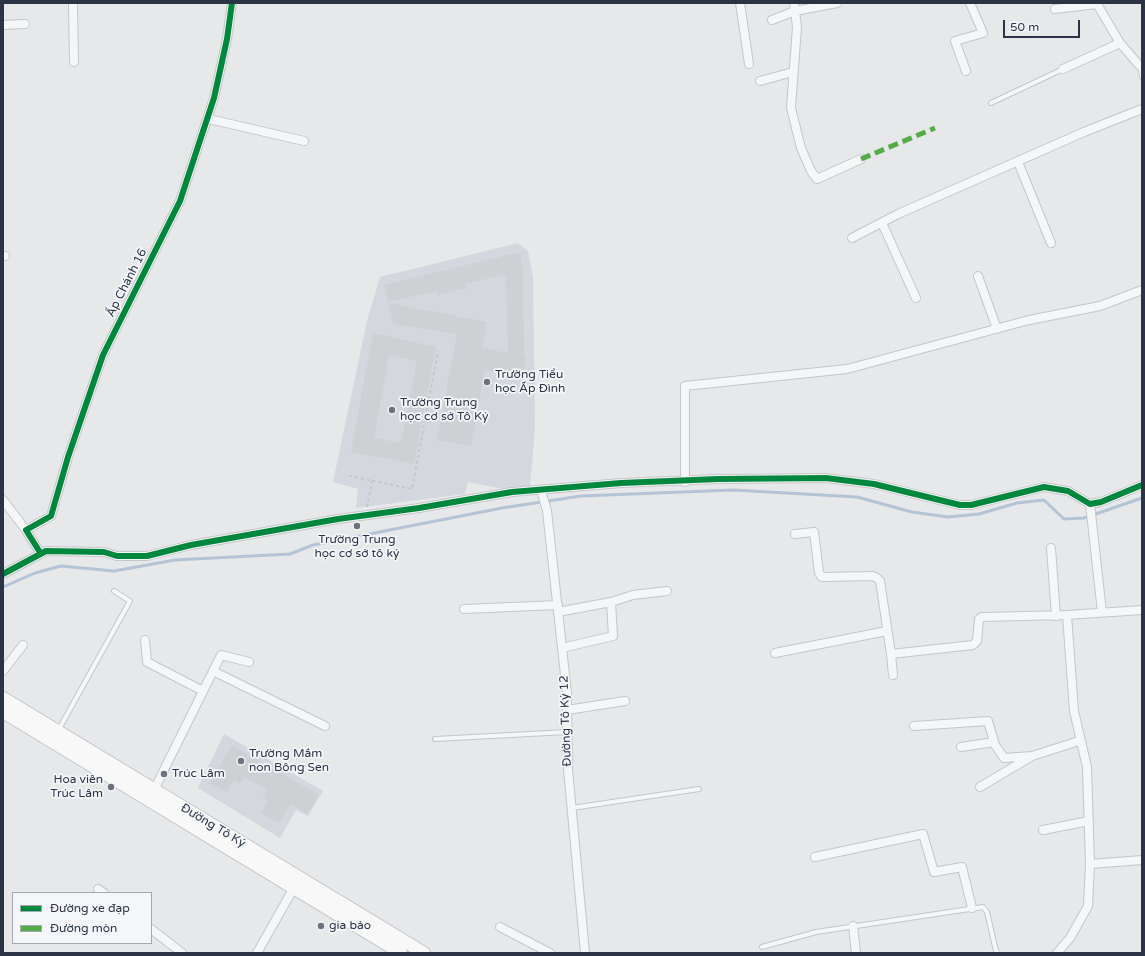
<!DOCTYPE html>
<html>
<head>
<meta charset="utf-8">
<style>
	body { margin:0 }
	#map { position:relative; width:1145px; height:956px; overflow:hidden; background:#e6e8ea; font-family:"Varela Round",sans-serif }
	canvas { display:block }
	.frame { position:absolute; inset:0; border:4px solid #2b3445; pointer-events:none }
	.legend { position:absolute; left:12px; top:892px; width:140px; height:52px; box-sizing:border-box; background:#f4f6f9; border:1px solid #a4a8b1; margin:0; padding:5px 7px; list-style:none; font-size:12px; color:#2b3445 }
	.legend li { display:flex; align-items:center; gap:8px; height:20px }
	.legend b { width:20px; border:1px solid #a4a8b1 }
	.scale { position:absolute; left:1003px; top:20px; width:77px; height:18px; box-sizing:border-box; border:2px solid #2b3445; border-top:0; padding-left:5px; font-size:12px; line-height:14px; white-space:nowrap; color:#2b3445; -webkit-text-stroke:3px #f4f6f9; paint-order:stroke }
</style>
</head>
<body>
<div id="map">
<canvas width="1145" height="956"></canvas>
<div class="frame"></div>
<ul class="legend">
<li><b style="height:5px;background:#00873e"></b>Đường xe đạp</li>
<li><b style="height:5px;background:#54ac47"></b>Đường mòn</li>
</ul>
<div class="scale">50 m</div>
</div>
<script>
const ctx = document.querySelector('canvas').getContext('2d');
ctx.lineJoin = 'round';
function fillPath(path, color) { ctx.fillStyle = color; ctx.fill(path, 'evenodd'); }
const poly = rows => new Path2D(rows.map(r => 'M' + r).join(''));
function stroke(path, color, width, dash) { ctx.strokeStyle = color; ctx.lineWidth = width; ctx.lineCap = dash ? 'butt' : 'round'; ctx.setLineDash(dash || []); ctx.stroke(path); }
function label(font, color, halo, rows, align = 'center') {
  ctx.font = font + ' "Varela Round",sans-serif'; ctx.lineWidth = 3.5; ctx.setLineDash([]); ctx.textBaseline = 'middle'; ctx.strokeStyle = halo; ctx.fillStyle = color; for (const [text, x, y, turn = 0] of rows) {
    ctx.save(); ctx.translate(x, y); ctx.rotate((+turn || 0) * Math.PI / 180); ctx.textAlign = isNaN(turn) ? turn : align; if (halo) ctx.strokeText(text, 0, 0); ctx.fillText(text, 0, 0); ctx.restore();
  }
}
const built = poly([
	[518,243,528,251,533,277,535,428,530,486,504,489,468,482,465,494,356,508,358,489,333,482,367,321,380,277],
	[224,734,323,791,308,816,296,810,280,838,198,788]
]);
const stream = poly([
	[3,587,35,573,61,566,114,571,175,560,290,554,313,545,502,508,581,496,733,490,857,497,912,512,948,517,979,514,1017,503,1044,500,1064,519,1084,518,1142,498]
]);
const building = poly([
	[520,252,523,270,524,356,526,356,523,373,515,372,515,376,485,370,471,446,437,440,457,334,393,324,389,303,487,322,482,348,508,353,506,274,465,284,466,288,438,295,437,291,388,302,384,285],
	[373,333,436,347,414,464,351,452],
	[389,355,417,361,401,443,374,438],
	[232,745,319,795,307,814,290,804,279,823,261,813,268,801,263,798,268,790,244,777,240,784,234,780,227,792,210,783]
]);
const path = poly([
	[349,476,412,489,438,351],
	[367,507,372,481]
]);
const service = poly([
	[1140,65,1142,77],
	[991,103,1063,69],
	[59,729,130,601,114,591],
	[435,739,567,732],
	[572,808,699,789],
	[762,947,816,932,983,907,987,912,996,951,998,953]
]);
const minor = poly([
	[73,3,74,62],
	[740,3,749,64],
	[794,3,797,27,791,108,801,148,811,171,817,179,861,159],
	[1055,9,1097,4,1120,43],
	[772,20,795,11,837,3],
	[3,25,25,24],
	[1063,69,1120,43,1139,65],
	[966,71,955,41,983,33,970,3],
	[760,81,793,72],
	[209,119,304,141],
	[1018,162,1051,243],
	[882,223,916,298],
	[852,238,898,214,1084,132,1142,109],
	[3,256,5,256],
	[978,276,997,329],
	[685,482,685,386,847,369,1029,320,1100,306,1142,290],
	[541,490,547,511,567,693,568,769,585,953],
	[3,500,26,530],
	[1090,504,1102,612],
	[795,534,814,532,819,573,822,577,873,576,877,578,880,581,891,654,973,645,977,641,979,619,982,617,1067,615,1142,610],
	[1051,548,1056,616],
	[41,554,26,530,51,516,68,457,103,355,180,201,214,98,227,39,232,3],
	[3,574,46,551,104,552,117,556,147,556,191,545,338,519,419,508,512,492,621,483,718,479,826,478,874,484,960,505,971,505,1044,487,1068,491,1090,504,1101,502,1142,485],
	[464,609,558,605],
	[558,612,611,602,633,595,667,591],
	[145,640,147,662,203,691],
	[562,648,613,636,611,602],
	[775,653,887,631],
	[891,654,893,675],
	[3,671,23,645],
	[213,671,325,726],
	[567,710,625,701],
	[914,726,988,721,995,745,1004,758,1032,756],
	[961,747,994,742],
	[980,787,1032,756,1079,741],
	[154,790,221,655,249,662],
	[1043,830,1089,821],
	[815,857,923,834,934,872,962,867,972,908],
	[1090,864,1142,860],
	[98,889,104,893],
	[853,926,856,953],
	[500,927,550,953],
	[151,929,182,953],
	[257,953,296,884],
	[1057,953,1070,938,1088,906,1090,864,1087,767,1074,711,1067,615]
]);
const primary = poly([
	[3,698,424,953],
	[3,712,401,953]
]);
const quiet = poly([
	[861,159,935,128]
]);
const cycleway = poly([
	[41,554,26,530,51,516,68,457,103,355,180,201,214,98,227,39,232,3],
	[3,574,46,551,104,552,117,556,147,556,191,545,338,519,419,508,512,492,621,483,718,479,826,478,874,484,960,505,971,505,1044,487,1068,491,1090,504,1101,502,1142,485]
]);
const markers = [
	[487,382,4,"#6c737f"],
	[392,410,4,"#6c737f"],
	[357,526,4,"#6c737f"],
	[241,761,4,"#6c737f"],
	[164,774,4,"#6c737f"],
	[111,787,4,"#6c737f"],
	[321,926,4,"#6c737f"]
];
const streetNames = [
	["Ấp Chánh 16",127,283,-63],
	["Đường Tô Ký 12",566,721,-92],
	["Đường Tô Ký",213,826,31]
];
const poiNames = [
	["Trường Tiểu",495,375],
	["học Ấp Đình",495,389],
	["Trường Trung",400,403],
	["học cơ sở Tô Ký",400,417],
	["Trường Trung",357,540,"center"],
	["học cơ sở tô ký",357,554,"center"],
	["Trường Mầm",249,754],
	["non Bông Sen",249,768],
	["Trúc Lâm",172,774],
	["Hoa viên",103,780,"right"],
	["Trúc Lâm",103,794,"right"],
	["gia bảo",329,926]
];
fillPath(built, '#d4d7dd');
stroke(stream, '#b4c4d5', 3);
fillPath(building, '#ced0d3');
stroke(service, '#c4c6c8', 6);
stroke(minor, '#c4c6c8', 10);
stroke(primary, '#c2c5c8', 14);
stroke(path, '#c5c6ca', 2, [3, 3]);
stroke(service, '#f5f6f7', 4);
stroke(minor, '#f5f6f7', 8);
stroke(primary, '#f8f8f8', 12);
stroke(quiet, '#54ac47', 5, [10, 5]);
stroke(cycleway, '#00873e', 6);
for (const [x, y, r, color] of markers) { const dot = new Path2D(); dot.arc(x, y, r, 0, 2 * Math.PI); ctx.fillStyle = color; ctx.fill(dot); stroke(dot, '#f4f6f9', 1.5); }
label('12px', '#2b3445', '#f4f6f9', streetNames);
label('12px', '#2b3445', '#f4f6f9', poiNames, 'left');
</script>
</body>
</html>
